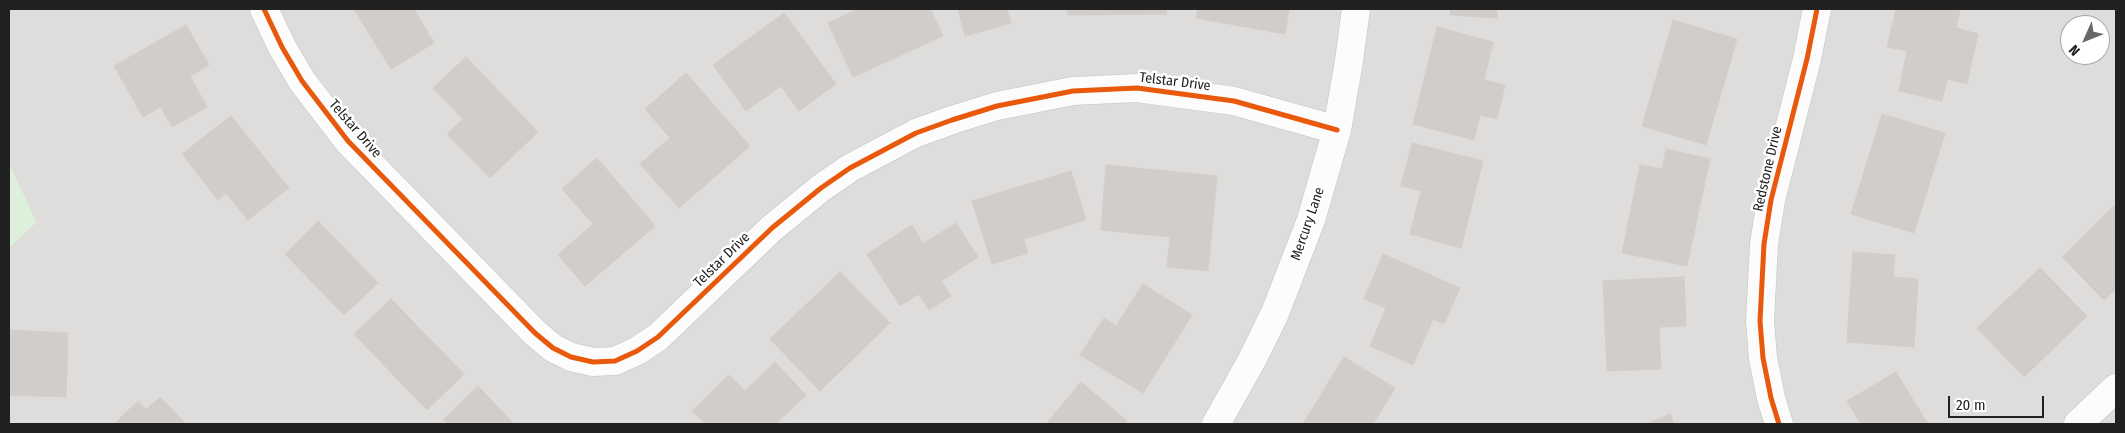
<!DOCTYPE html>
<html>
<head>
<meta charset="utf-8">
<style>
	body { margin:0 }
	#map { position:relative; width:2125px; height:433px; overflow:hidden; background:#efedea; font-family:"Fira Sans Condensed",sans-serif }
	canvas { display:block }
	.frame { position:absolute; inset:0; border:10px solid #212121; pointer-events:none }
	.north { position:absolute; left:2060px; top:15px; width:50px; height:50px; box-sizing:border-box; background:#fff; border:1px solid #a6a6a6; border-radius:50%; rotate:226deg; font-size:14px; font-weight:700; line-height:20px; text-align:center; color:#212121 }
	.north::after { content:''; display:block; margin:auto; width:18px; height:22px; background:#696867; clip-path:polygon(50% 0,100% 100%,50% 72%,0 100%) }
	.scale { position:absolute; left:1948px; top:396px; width:96px; height:22px; box-sizing:border-box; border:2px solid #212121; border-top:0; padding-left:6px; font-size:15px; line-height:18px; white-space:nowrap; color:#212121; -webkit-text-stroke:4px #fff; paint-order:stroke }
</style>
</head>
<body>
<div id="map">
<canvas width="2125" height="433"></canvas>
<div class="frame"></div>
<div class="north">N</div>
<div class="scale">20 m</div>
</div>
<script>
const ctx = document.querySelector('canvas').getContext('2d');
ctx.lineJoin = 'round';
function fillPath(path, color) { ctx.fillStyle = color; ctx.fill(path, 'evenodd'); }
const poly = rows => new Path2D(rows.map(r => 'M' + r).join(''));
function stroke(path, color, width, dash) { ctx.strokeStyle = color; ctx.lineWidth = width; ctx.lineCap = dash ? 'butt' : 'round'; ctx.setLineDash(dash || []); ctx.stroke(path); }
function label(font, color, halo, rows, align = 'center') {
  ctx.font = font + ' "Fira Sans Condensed",sans-serif'; ctx.lineWidth = 5; ctx.setLineDash([]); ctx.textBaseline = 'middle'; ctx.strokeStyle = halo; ctx.fillStyle = color; for (const [text, x, y, turn = 0] of rows) {
    ctx.save(); ctx.translate(x, y); ctx.rotate((+turn || 0) * Math.PI / 180); ctx.textAlign = isNaN(turn) ? turn : align; if (halo) ctx.strokeText(text, 0, 0); ctx.fillText(text, 0, 0); ctx.restore();
  }
}
const residential = poly([
	[9,9,2116,9,2116,424,9,424,9,248,36,222,9,164],
	[2070,25,2100,25,2100,55,2070,55]
]);
const park = poly([
	[9,164,36,222,9,248]
]);
const building = poly([
	[354,9,414,9,434,43,391,69,354,9],
	[858,9,930,9,943,36,853,77,828,23,858,9],
	[958,9,1007,9,1011,23,965,36,958,9],
	[1067,9,1166,9,1167,14,1068,15,1067,9],
	[1198,9,1289,9,1285,34,1196,18,1198,9],
	[1451,9,1497,9,1497,18,1450,15,1451,9],
	[1896,9,1960,10,1956,28,1978,34,1967,84,1947,79,1942,101,1899,91,1907,51,1887,47,1896,9],
	[784,13,836,84,799,111,781,86,746,111,713,65,784,13],
	[1673,20,1737,39,1706,145,1642,126,1673,20],
	[186,25,209,65,190,76,207,107,172,127,161,107,143,117,114,66,186,25],
	[1437,27,1493,42,1484,80,1505,85,1497,119,1480,115,1474,140,1413,124,1437,27],
	[466,57,538,132,490,178,447,134,463,119,433,88,466,57],
	[686,73,750,146,679,208,640,164,670,138,645,109,686,73],
	[1882,114,1945,133,1914,233,1851,214,1882,114],
	[231,116,289,188,248,220,226,193,218,200,182,154,231,116],
	[1412,143,1483,161,1461,248,1410,234,1421,191,1401,186,1412,143],
	[1666,149,1710,159,1687,266,1622,253,1640,165,1662,169,1666,149],
	[597,158,655,226,585,286,558,255,593,224,562,189,597,158],
	[1106,165,1217,176,1208,271,1167,267,1170,237,1101,230,1106,165],
	[1071,171,1086,220,1024,239,1028,253,992,264,972,201,1071,171],
	[2116,204,2116,289,2104,300,2062,257,2116,204],
	[318,221,378,283,344,315,285,254,318,221],
	[956,223,978,257,941,281,951,296,929,310,919,294,900,306,867,254,912,225,923,244,956,223],
	[1853,252,1895,255,1893,277,1918,279,1914,347,1847,342,1853,252],
	[1383,254,1460,288,1444,324,1433,319,1413,365,1370,346,1386,308,1364,299,1383,254],
	[2040,268,2087,316,2024,377,1977,328,2040,268],
	[840,272,890,323,820,391,770,339,840,272],
	[1684,277,1686,326,1659,327,1661,369,1607,371,1603,281,1684,277],
	[1143,284,1192,315,1143,393,1080,355,1104,318,1116,326,1143,284],
	[391,299,464,374,427,410,354,334,391,299],
	[9,330,68,333,66,397,9,395,9,330],
	[1344,357,1395,388,1373,424,1303,424,1344,357],
	[775,362,806,395,776,424,705,424,692,411,729,375,745,391,775,362],
	[1896,372,1928,424,1861,424,1847,401,1896,372],
	[1081,382,1127,421,1125,424,1046,424,1081,382],
	[478,386,514,424,448,424,443,420,478,386],
	[160,397,186,424,114,424,138,401,146,410,160,397],
	[1670,414,1674,424,1647,424,1670,414]
]);
const street = poly([
	[264,9,282,47,302,81,348,141,535,333,553,348,571,357,593,362,615,361,637,351,658,337,772,228,821,188,850,168,916,133,952,120,997,106,1073,91,1137,88,1234,101,1337,130],
	[1216,424,1252,360,1275,313,1311,220,1337,130,1349,61,1356,9],
	[1779,424,1771,398,1763,358,1760,321,1764,244,1771,200,1807,59,1817,9],
	[2078,424,2116,388]
]);
const cycleway = poly([
	[264,9,282,47,302,81,348,141,535,333,553,348,571,357,593,362,615,361,637,351,658,337,772,228,821,188,850,168,916,133,952,120,997,106,1073,91,1137,88,1234,101,1337,130],
	[1779,424,1771,398,1763,358,1760,321,1764,244,1771,200,1807,59,1817,9]
]);
const streetNames = [
	["Telstar Drive",1175,82,7],
	["Telstar Drive",355,129,49],
	["Redstone Drive",1768,169,-77],
	["Mercury Lane",1308,224,-71],
	["Telstar Drive",722,260,-44]
];
fillPath(residential, '#dedddc');
fillPath(park, '#ddf1da');
fillPath(building, '#d0cdcb');
stroke(building, '#d2cecc', 1);
stroke(street, '#c2c2c0', 29);
stroke(street, '#fdfcfc', 28);
stroke(cycleway, '#e8590c', 5);
label('14px', '#212121', '#fff', streetNames);
</script>
</body>
</html>
